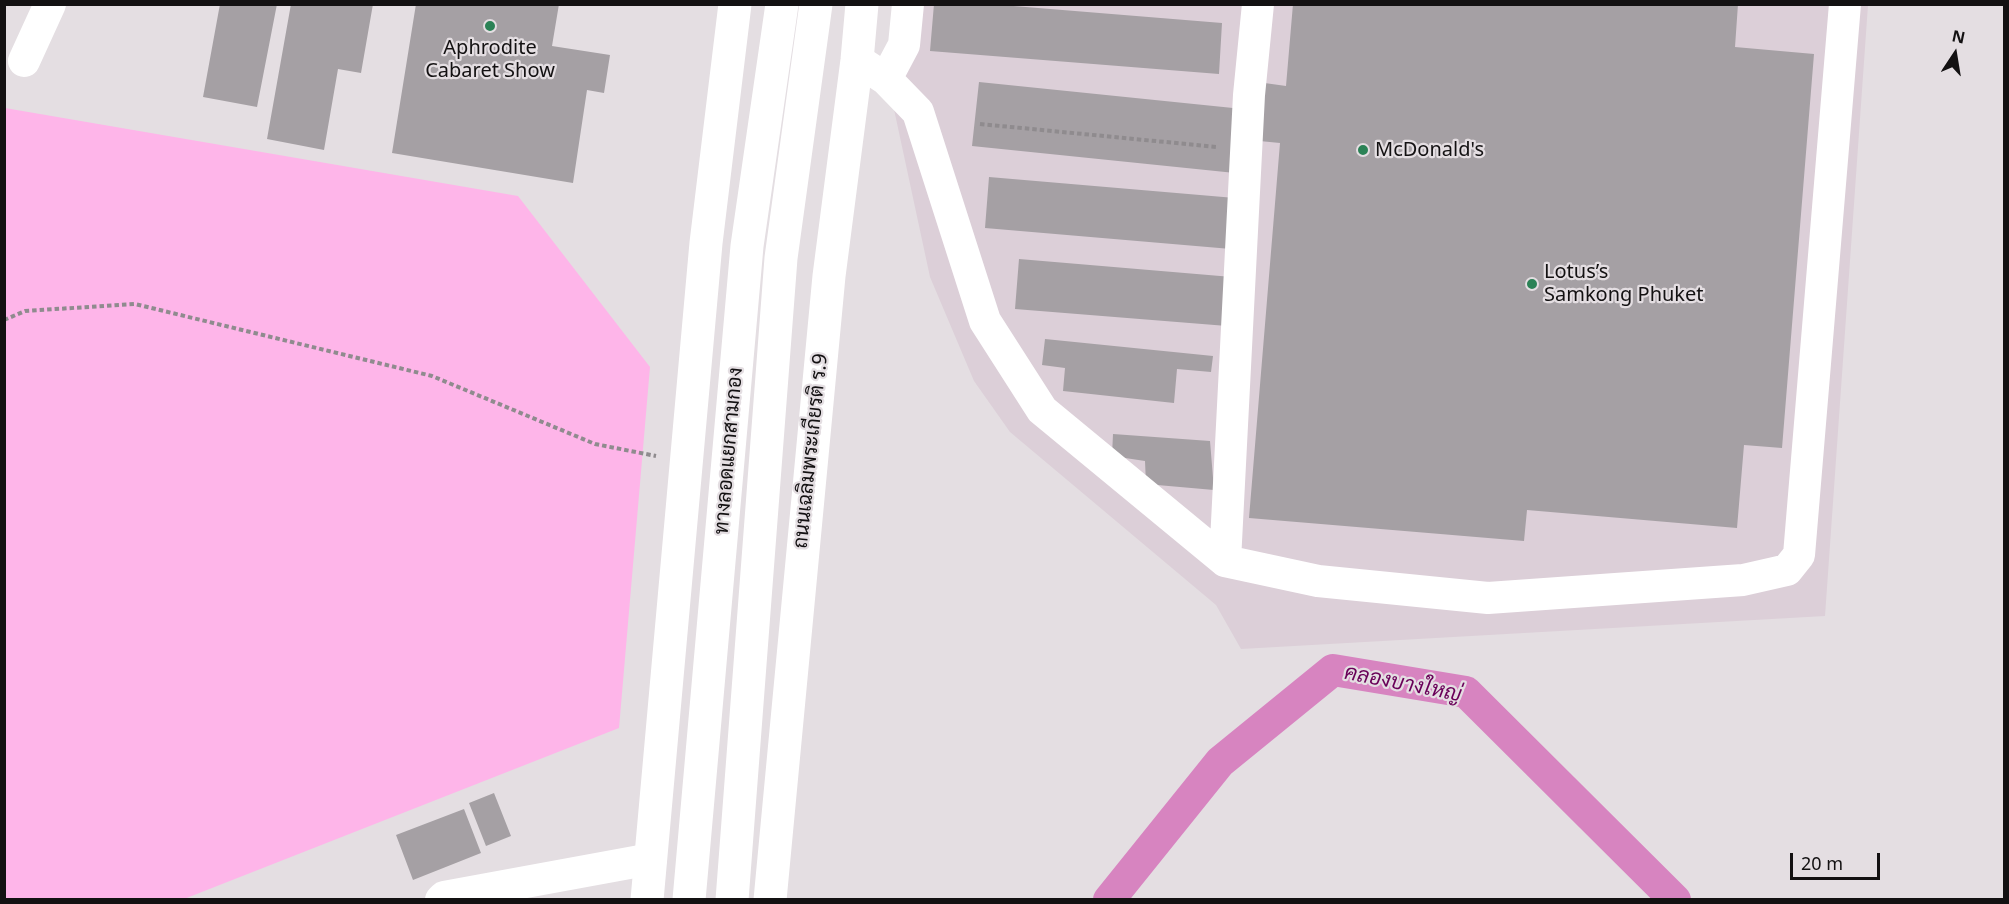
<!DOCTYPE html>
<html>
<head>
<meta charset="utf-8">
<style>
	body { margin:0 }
	#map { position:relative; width:2009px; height:904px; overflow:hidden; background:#e4dee2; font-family:"Noto Sans",sans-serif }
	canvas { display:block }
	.frame { position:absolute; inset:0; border:6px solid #131112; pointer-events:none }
	.north { position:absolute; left:1925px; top:24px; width:60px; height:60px; -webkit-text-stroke:4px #e4dee2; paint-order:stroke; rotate:12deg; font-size:16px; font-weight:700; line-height:24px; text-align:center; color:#131112 }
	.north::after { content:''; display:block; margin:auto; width:21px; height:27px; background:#131112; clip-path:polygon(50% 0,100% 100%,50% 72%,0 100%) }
	.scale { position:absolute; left:1790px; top:853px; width:90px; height:27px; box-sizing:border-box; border:3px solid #131112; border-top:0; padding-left:8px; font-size:18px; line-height:21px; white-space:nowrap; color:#131112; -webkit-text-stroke:4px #e4dee2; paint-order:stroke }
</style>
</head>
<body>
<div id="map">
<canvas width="2009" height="904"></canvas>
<div class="frame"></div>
<div class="north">N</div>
<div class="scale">20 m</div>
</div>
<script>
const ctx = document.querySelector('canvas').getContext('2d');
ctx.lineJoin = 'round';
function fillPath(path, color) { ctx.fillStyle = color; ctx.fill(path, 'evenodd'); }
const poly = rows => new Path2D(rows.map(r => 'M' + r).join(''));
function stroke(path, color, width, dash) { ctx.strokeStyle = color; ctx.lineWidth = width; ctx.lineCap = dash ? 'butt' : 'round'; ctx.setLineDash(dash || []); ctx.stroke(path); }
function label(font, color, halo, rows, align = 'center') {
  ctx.font = font + ' "Noto Sans",Sarabun,sans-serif'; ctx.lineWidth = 4.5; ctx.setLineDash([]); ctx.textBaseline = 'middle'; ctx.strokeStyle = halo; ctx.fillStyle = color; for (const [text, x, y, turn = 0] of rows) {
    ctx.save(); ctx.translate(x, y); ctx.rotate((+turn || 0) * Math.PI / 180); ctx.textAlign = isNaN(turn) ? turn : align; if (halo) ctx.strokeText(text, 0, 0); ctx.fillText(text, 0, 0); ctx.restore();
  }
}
const built = poly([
	[897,4,1868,5,1825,616,1241,649,1216,605,1010,432,974,381,930,277,892,100]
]);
const green = poly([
	[5,108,518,196,650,367,619,728,184,899,5,899]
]);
const canal = poly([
	[1109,900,1220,762,1333,670,1466,692,1675,900]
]);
const building = poly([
	[220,4,277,4,257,107,203,97],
	[291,4,373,4,361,73,338,69,324,150,267,139],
	[416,4,559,4,552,46,610,55,604,93,587,90,573,183,392,153],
	[934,4,989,4,1222,23,1219,74,930,51],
	[1293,4,1738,4,1735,47,1814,54,1782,448,1744,445,1737,528,1527,510,1524,541,1249,518,1280,143,1239,139,1235,173,972,146,979,82,1233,108,1236,79,1286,86],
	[989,177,1235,198,1231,249,985,228],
	[1019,259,1232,277,1227,326,1015,309],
	[1045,339,1213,356,1211,372,1177,369,1174,403,1063,391,1065,368,1042,365],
	[1113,434,1210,441,1214,490,1146,484,1145,461,1112,456],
	[494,793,511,836,486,846,469,803],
	[464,809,481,853,413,880,396,835]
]);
const path = poly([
	[980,124,1217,147],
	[4,320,25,311,135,304,432,376,595,444,656,456]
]);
const minor = poly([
	[857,60,886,79,918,112,985,321,1042,410,1225,561,1249,95,1258,4],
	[24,61,50,4],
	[886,79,904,45,908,4],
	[1225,561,1318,581,1488,598,1743,580,1787,570,1799,555,1845,4],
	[441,900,444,897,651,859]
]);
const major = poly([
	[647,900,706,243,735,4],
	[689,900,747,246,782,4],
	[732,900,781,258,816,4],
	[770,900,829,276,857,60,862,4]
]);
const markers = [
	[490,26,6,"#2b8256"],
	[1363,150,6,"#2b8256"],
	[1532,284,6,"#2b8256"]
];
const poiNames = [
	["Aphrodite",490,48,"center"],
	["Cabaret Show",490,71,"center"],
	["McDonald's",1375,150],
	["Lotus’s",1544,272],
	["Samkong Phuket",1544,295]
];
const streetNames = [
	["ทางลอดแยกสามกอง",729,451,-85],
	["ถนนเฉลิมพระเกียรติ ร.9",811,451,-84]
];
const waterNames = [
	["คลองบางใหญ่",1403,684,11]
];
fillPath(built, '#dccfd8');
fillPath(green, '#feb5e9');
stroke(canal, '#d784c0', 32);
fillPath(building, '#a5a0a4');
stroke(path, '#8f8b8e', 4, [4.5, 3]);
stroke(minor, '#fff', 32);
stroke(major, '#fff', 33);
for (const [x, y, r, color] of markers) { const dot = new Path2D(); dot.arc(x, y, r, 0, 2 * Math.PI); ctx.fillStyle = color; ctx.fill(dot); stroke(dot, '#e4dee2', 2); }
label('20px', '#131112', '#e4dee2', poiNames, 'left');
label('20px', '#131112', '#e4dee2', streetNames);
label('italic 21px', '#690058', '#e4dee2', waterNames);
</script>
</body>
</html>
